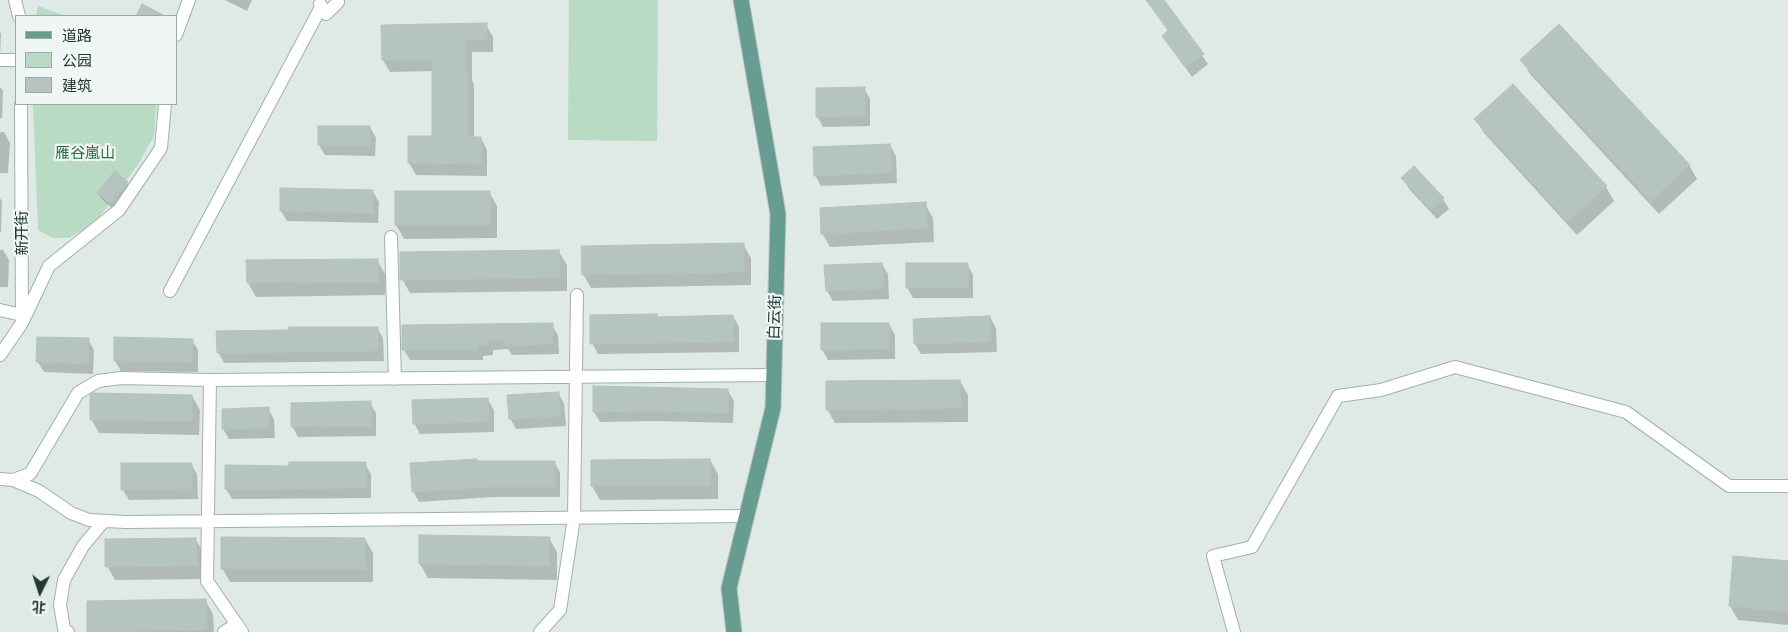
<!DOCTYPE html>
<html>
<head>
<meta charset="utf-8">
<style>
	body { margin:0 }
	#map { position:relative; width:1788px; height:632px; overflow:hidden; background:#dfe9e5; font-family:Raleway,"Noto Sans SC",sans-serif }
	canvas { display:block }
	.legend { position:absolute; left:15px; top:15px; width:162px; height:90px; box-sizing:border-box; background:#eff6f3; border:1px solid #9daaa6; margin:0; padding:6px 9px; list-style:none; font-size:15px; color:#213833 }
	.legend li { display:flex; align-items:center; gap:10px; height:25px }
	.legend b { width:25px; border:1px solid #9daaa6 }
	.north { position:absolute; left:15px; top:567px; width:50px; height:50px; -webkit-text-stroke:4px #eff6f3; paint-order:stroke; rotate:184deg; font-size:14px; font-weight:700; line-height:20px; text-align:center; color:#213833 }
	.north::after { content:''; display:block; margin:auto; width:18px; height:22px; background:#213833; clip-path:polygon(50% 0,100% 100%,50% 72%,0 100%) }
</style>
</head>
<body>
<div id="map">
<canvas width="1788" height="632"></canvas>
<ul class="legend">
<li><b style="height:6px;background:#669d90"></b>道路</li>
<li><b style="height:14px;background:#b9dac3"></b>公园</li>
<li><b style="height:14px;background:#b5c4be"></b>建筑</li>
</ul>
<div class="north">北</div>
</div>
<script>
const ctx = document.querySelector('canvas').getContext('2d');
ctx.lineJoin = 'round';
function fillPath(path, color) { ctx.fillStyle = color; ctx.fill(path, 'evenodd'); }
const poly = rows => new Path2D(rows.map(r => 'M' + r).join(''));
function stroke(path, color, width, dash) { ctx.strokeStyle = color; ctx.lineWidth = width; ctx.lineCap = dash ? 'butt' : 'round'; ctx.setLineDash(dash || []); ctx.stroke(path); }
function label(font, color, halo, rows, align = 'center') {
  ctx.font = font + ' Raleway,"Noto Sans SC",sans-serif'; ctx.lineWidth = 4.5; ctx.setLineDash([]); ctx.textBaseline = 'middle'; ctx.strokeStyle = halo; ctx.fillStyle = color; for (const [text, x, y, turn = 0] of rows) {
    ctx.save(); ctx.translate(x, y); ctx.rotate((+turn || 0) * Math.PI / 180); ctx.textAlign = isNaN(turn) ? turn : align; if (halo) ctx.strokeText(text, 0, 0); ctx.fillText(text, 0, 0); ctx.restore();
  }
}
const green = poly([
	[569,0,658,0,657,141,568,140],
	[38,6,66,16,36,16],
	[33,104,156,104,154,136,139,163,95,223,69,238,53,238,38,230]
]);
const shadow = poly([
	[225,0,252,0,247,11],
	[1155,0,1162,0,1208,64,1192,77,1163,36,1169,32,1150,4],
	[486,25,493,37,493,52,472,52,472,80,474,85,474,138,481,138,487,150,487,176,416,175,409,163,410,137,433,137,433,71,390,72,383,60,382,26],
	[0,32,1,34,0,58],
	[1522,60,1689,165,1697,179,1659,214,1530,74],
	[1513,86,1606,187,1614,201,1577,235,1484,133,1476,120],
	[0,87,3,91,2,118,0,118],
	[864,88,870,99,870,126,823,127,817,116],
	[370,127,376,138,375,156,325,155,319,145],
	[0,132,4,132,10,143,8,173,0,173],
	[890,145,896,156,897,183,821,186,815,175],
	[1403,178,1443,199,1449,209,1437,219,1409,189],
	[127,183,131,190,114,210,102,199,98,193],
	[373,192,379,202,378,223,287,221,281,211],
	[489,192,497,206,497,238,404,239,396,225],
	[0,198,2,202,1,232,0,232],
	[925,204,933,218,934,242,830,247,822,233],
	[743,244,751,258,751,285,591,288,583,274],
	[0,250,3,250,9,260,8,287,0,287],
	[559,252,567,265,567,291,410,293,402,279],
	[377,260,385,274,385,295,256,297,248,283,248,262],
	[882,264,888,274,889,299,833,301,827,291],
	[967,264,973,275,973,298,913,298,907,287],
	[657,315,658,318,733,316,739,327,739,352,598,354,592,343],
	[990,317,996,328,997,352,921,354,915,344,915,320],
	[889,324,895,335,895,359,828,360,822,349],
	[552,325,558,335,559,354,512,355,508,349,493,350,493,355,483,356,483,360,410,360,404,350],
	[377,328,383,338,384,361,224,363,218,352],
	[88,339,94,350,93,374,44,372,38,362],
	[192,340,198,350,198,372,121,371,115,361],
	[960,381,968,395,968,422,835,423,827,409],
	[728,391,734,401,733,423,657,421,600,422,594,412],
	[558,393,564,403,566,426,516,429,510,418],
	[192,396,200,410,199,435,99,433,91,419],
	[488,400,494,410,494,432,420,434,414,423],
	[370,403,376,413,376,436,298,437,292,426],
	[268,409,274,419,275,438,229,439,223,429],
	[710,460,718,474,718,499,600,500,592,486],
	[554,462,560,472,560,497,493,497,419,502,413,491],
	[191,464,197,474,198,499,129,500,123,490],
	[365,464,371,474,371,498,232,499,226,489,227,466,290,467],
	[549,538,557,552,557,580,428,578,420,564],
	[365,539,373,553,373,582,230,582,222,568],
	[196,540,204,553,204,579,115,580,107,566],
	[1735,558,1788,562,1788,625,1738,620,1730,606],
	[205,600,213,614,214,632,89,632,88,602]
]);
const building = poly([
	[1146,0,1164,0,1204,54,1185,67,1162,36,1168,30,1146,0],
	[142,4,165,16,136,16,142,4],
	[487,23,487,40,465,40,466,71,468,71,468,137,481,137,481,164,408,163,408,136,432,136,432,60,382,60,381,25,487,23],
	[1559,24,1690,165,1651,201,1520,60,1559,24],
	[1513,84,1607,186,1568,222,1474,119,1513,84],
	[865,87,865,116,816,117,816,88,865,87],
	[318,126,370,126,370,146,318,145,318,126],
	[890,144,892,173,814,176,813,147,890,144],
	[1414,166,1444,198,1431,210,1401,178,1414,166],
	[115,171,128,182,110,204,97,193,115,171],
	[280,188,373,190,373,213,280,211,280,188],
	[395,191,490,191,490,225,395,225,395,191],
	[926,202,927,228,821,234,820,208,926,202],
	[744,243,744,272,582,275,581,246,744,243],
	[559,250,560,278,400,280,400,252,559,250],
	[378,259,378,282,247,283,246,260,378,259],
	[882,263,884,288,826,291,824,265,882,263],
	[906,263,968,263,968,288,906,288,906,263],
	[657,314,657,317,733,315,734,342,590,344,590,315,657,314],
	[990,316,991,342,914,344,913,319,990,316],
	[553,323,553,344,504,345,504,339,488,340,488,345,478,345,477,350,402,350,402,325,553,323],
	[821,323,889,323,889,349,821,350,821,323],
	[289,327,378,327,378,351,217,353,216,331,289,330,289,327],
	[37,337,89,338,88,364,36,362,37,337],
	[114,337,193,339,192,362,114,361,114,337],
	[960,380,961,408,826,410,826,381,960,380],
	[593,386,728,389,728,413,650,411,593,412,593,386],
	[559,392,560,416,509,419,507,395,559,392],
	[93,393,192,395,192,421,90,420,90,395,93,393],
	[488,398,489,422,413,424,412,400,488,398],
	[371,401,371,426,291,427,291,403,371,401],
	[269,407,269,428,222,429,222,409,269,407],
	[477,459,477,461,555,461,555,487,487,487,412,492,410,463,477,459],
	[710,459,710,486,591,486,591,460,710,459],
	[289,462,366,462,366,488,225,489,225,465,289,466,289,462],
	[121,463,192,463,192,489,121,490,121,463],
	[419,535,550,537,549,566,419,564,419,535],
	[221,537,365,538,366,569,221,569,221,537],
	[196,538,197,566,105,567,105,539,196,538],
	[1733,556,1788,561,1788,612,1729,606,1733,556],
	[206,599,207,630,87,632,87,601,206,599]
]);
const minor = poly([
	[15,0,19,16],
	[320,4,326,14,338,2,337,0],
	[176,35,189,0],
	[0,60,16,60],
	[391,237,395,379],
	[170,291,321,7],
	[0,310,22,315],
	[22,323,49,266,119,210,161,148,165,104],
	[0,355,22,323,21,104],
	[0,479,13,480,30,474,78,393,98,381,121,378,210,380],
	[13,480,39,491,71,513,89,520,125,522,746,516],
	[68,632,64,629,60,605,64,580,83,546,104,521],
	[224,632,237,624],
	[242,632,207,581,210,380,774,375],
	[540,632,560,610,574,518,577,295],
	[1234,632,1213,556,1252,547,1338,396,1381,390,1455,367,1626,412,1729,486,1788,486]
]);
const major = poly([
	[734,632,729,588,773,408,778,214,741,0]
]);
const parkNames = [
	["雁谷嵐山",85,153]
];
const streetNames = [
	["新开街",22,233,-90],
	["白云街",775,317,-88]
];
fillPath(green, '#b9dac3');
fillPath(shadow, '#0003');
fillPath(building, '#b5c4be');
stroke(building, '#b2c3bc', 1);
stroke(minor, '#a2b0ac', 14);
stroke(major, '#bcc3c2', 17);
stroke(minor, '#fff', 12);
stroke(major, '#669d90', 15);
label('15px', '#2e6d48', '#eff6f3', parkNames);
label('15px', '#213833', '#eff6f3', streetNames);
</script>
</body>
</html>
